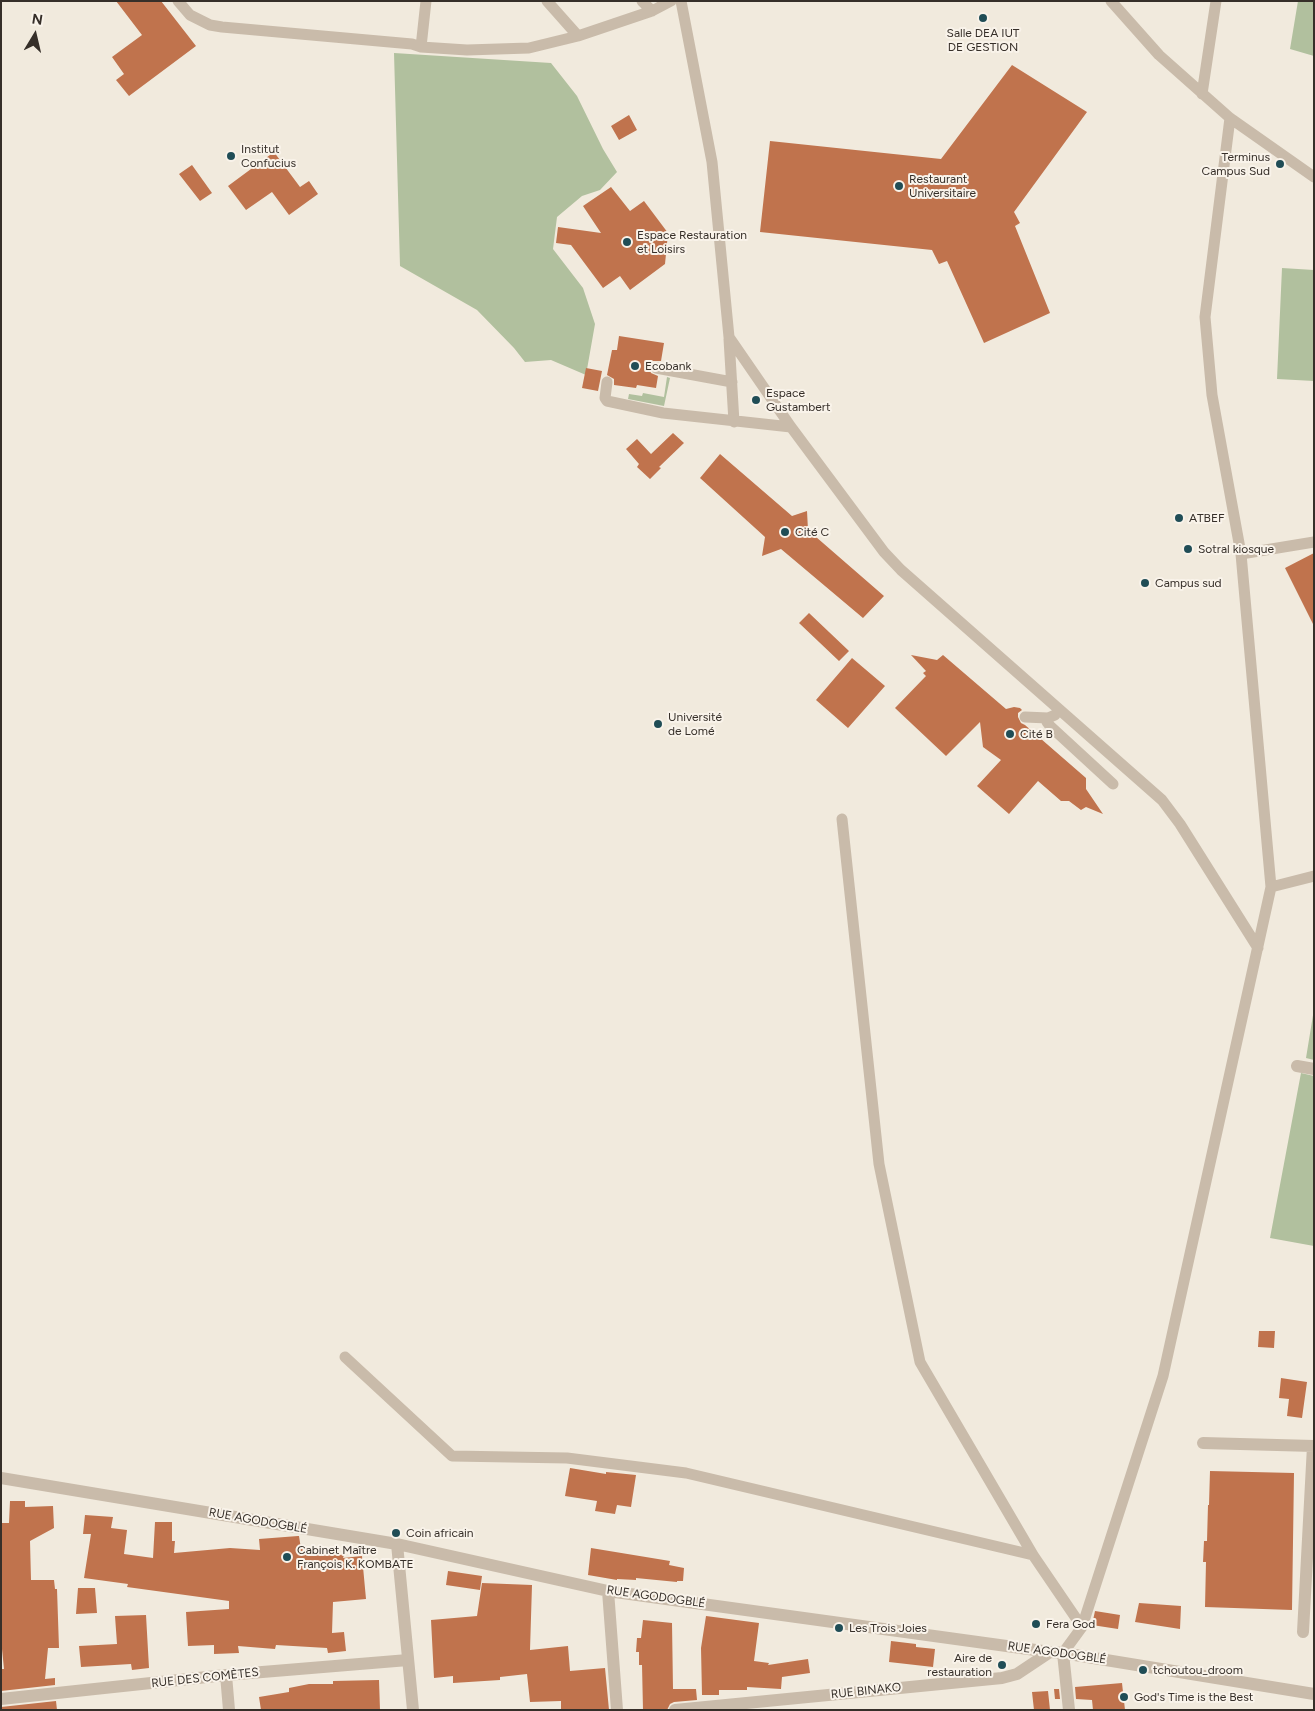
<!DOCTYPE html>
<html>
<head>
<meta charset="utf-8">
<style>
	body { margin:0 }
	#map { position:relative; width:1315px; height:1711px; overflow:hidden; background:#f1eadd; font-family:Figtree,sans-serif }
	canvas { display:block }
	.frame { position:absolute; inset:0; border:2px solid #362f29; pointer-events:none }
	.north { position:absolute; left:10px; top:10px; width:50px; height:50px; -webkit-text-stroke:4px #f9f3ea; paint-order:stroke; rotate:9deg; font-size:14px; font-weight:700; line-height:20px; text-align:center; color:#362f29 }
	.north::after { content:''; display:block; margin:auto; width:18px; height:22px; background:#362f29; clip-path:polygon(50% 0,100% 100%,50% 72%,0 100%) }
</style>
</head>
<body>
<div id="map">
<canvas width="1315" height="1711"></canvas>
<div class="frame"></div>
<div class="north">N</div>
</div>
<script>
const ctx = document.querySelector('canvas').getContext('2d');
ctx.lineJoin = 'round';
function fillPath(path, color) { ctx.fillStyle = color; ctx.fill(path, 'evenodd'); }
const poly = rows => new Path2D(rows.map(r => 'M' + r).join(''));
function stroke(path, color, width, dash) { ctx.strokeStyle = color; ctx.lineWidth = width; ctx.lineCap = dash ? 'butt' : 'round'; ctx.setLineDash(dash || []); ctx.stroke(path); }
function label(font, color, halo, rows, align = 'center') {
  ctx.font = font + ' Figtree,sans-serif'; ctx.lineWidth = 4; ctx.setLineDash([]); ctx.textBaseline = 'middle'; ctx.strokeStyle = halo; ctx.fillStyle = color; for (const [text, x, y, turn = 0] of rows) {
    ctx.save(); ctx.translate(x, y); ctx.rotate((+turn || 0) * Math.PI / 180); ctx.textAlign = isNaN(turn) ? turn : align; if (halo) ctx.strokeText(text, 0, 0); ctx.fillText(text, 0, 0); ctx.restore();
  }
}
const green = poly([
	[1298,1,1314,1,1314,56,1290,49],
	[394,53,551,63,577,96,603,149,617,172,600,190,582,196,557,217,553,249,583,288,595,324,586,375,551,360,525,362,514,348,477,310,400,266],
	[1282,268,1314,270,1314,381,1277,379],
	[667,377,670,378,664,406,628,399,629,394,642,396,643,393,664,397],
	[1314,1009,1314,1060,1306,1058],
	[1301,1073,1314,1076,1314,1246,1270,1238]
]);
const building = poly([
	[116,1,161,1,196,46,129,96,116,80,124,74,112,57,142,35],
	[1012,65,1087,112,1014,212,1020,223,1015,226,1050,313,984,343,947,261,939,264,932,250,760,232,770,141,941,159],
	[629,115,637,130,619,140,611,126],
	[274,152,300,187,309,181,318,194,289,215,272,192,246,210,228,186],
	[192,165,212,193,200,201,179,174],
	[611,187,630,211,644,201,668,233,665,264,630,290,620,276,603,288,571,245,556,243,558,227,601,233,583,206],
	[619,336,664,343,661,361,653,361,649,367,651,373,658,376,656,388,637,385,636,388,614,385,614,379,607,375,612,350,617,350],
	[586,368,602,371,598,391,582,388],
	[673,433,684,443,659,467,661,468,650,479,637,467,639,464,626,449,637,439,651,454],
	[720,454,792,516,807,511,808,530,884,596,863,618,781,549,762,556,765,537,700,478],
	[1314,553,1314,626,1285,568],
	[809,613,849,651,839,661,799,623],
	[911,655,937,660,943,655,1006,709,1014,707,1020,708,1022,710,1018,713,1018,717,1021,723,1025,725,1086,778,1086,789,1103,814,1086,807,1081,810,1069,801,1061,801,1038,781,1009,814,977,786,1001,760,983,747,980,722,946,756,895,708,926,676,923,673,926,671],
	[852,658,885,686,848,728,816,700],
	[1259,1331,1275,1331,1274,1348,1258,1347],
	[1281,1378,1307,1382,1302,1418,1287,1416,1289,1399,1279,1398],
	[570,1468,606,1474,606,1472,636,1475,631,1507,617,1505,615,1514,595,1511,597,1501,565,1496],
	[1210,1471,1294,1473,1292,1610,1205,1607,1206,1562,1203,1562,1204,1541,1207,1541,1208,1505,1209,1505],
	[10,1501,25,1501,25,1507,53,1506,54,1528,30,1541,31,1580,54,1580,55,1589,57,1589,59,1648,48,1648,45,1679,55,1678,55,1685,1,1691,1,1669,4,1669,1,1639,1,1523,9,1523],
	[85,1515,113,1517,111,1528,127,1530,124,1554,153,1558,155,1522,172,1522,172,1541,175,1541,174,1553,230,1548,260,1550,259,1539,298,1536,299,1536,301,1549,320,1549,320,1552,344,1555,343,1558,362,1556,366,1599,333,1602,332,1633,344,1632,346,1651,328,1653,327,1648,276,1645,275,1649,238,1646,239,1653,214,1654,214,1645,188,1646,186,1612,229,1609,229,1601,127,1587,128,1584,84,1578,91,1534,83,1534],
	[591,1548,670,1561,669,1565,684,1568,683,1581,677,1581,677,1582,636,1578,636,1580,617,1579,617,1580,588,1575],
	[448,1571,482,1576,480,1590,446,1585],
	[482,1583,532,1585,530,1650,568,1646,570,1671,605,1668,609,1710,561,1710,561,1701,530,1702,527,1674,500,1677,500,1680,453,1683,453,1676,434,1678,431,1620,477,1616],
	[78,1588,95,1588,97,1613,76,1614],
	[1139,1603,1181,1606,1180,1629,1135,1622],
	[1095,1611,1120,1615,1118,1629,1092,1625],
	[146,1615,149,1668,132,1670,131,1664,81,1667,79,1646,117,1644,115,1616],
	[706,1616,759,1623,754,1661,769,1663,768,1665,808,1659,810,1673,782,1677,781,1689,747,1687,747,1690,719,1690,719,1695,702,1695,701,1648],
	[643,1620,672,1623,673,1689,696,1689,697,1700,674,1702,670,1704,667,1710,643,1710,642,1665,639,1665,639,1652,636,1652,637,1638,641,1638],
	[891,1641,916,1644,916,1647,935,1649,933,1667,889,1662],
	[379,1680,380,1710,261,1710,259,1697,289,1692,289,1688,309,1684,333,1684,333,1681],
	[1122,1683,1125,1710,1093,1710,1092,1700,1076,1699,1075,1687],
	[1054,1689,1059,1689,1060,1699,1055,1699],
	[1048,1691,1050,1710,1034,1710,1032,1692],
	[56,1701,57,1710,1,1710,1,1707]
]);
const service = poly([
	[178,1,190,15,210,25,222,27,412,44,421,47,467,50,529,48,578,36,652,11,671,1],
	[547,1,578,36],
	[642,1,652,11],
	[681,1,712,162,729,337,791,427,884,552,901,570,1162,800,1180,824,1258,948],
	[1111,1,1159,55,1230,118,1314,177],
	[421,47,426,1],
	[1202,94,1216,1],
	[729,339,734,422],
	[656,368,732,382],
	[607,382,605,398,607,401,663,413,791,427],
	[1241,554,1314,542],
	[1025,717,1048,718,1055,715],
	[1048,718,1047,722,1050,726,1113,784],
	[842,819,879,1164,920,1362,1033,1555,1082,1627],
	[1271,887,1314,876],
	[345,1357,452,1456,567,1458,686,1473,1033,1555],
	[1063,1653,1082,1627,1163,1376,1271,887,1241,554,1212,395,1205,317,1230,118]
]);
const minor = poly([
	[1297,1066,1314,1069],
	[1203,1443,1314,1446],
	[1,1478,397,1544,608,1591,1050,1652,1063,1653,1314,1694],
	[397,1544,413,1710],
	[608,1591,617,1710],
	[1303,1632,1313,1446],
	[1063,1653,1069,1710],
	[226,1675,229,1710],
	[1,1699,226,1675,408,1660],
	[675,1710,1002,1678,1017,1674,1050,1652]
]);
const markers = [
	[983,18,5,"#204d56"],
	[231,156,5,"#204d56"],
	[1280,164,5,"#204d56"],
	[899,186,5,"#204d56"],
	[627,242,5,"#204d56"],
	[635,366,5,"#204d56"],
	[756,400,5,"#204d56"],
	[1179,518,5,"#204d56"],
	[785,532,5,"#204d56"],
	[1188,549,5,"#204d56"],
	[1145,583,5,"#204d56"],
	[658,724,5,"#204d56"],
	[1010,734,5,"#204d56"],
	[396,1533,5,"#204d56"],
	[287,1557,5,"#204d56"],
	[1036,1624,5,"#204d56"],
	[839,1628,5,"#204d56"],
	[1002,1665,5,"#204d56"],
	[1143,1670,5,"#204d56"],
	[1124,1697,5,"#204d56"]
];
const poiNames = [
	["Salle DEA IUT",983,33,"center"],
	["DE GESTION",983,47,"center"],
	["Institut",241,149],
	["Confucius",241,163],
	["Terminus",1270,157,"right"],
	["Campus Sud",1270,171,"right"],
	["Restaurant",909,179],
	["Universitaire",909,193],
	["Espace Restauration",637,235],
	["et Loisirs",637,249],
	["Ecobank",645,366],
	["Espace",766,393],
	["Gustambert",766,407],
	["ATBEF",1189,518],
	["Cité C",795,532],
	["Sotral kiosque",1198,549],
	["Campus sud",1155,583],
	["Université",668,717],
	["de Lomé",668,731],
	["Cité B",1020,734],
	["Coin africain",406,1533],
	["Cabinet Maître",297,1550],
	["François K. KOMBATE",297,1564],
	["Fera God",1046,1624],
	["Les Trois Joies",849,1628],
	["Aire de",992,1658,"right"],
	["restauration",992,1672,"right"],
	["tchoutou_droom",1153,1670],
	["God's Time is the Best",1134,1697]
];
const streetNames = [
	["RUE AGODOGBLÉ",258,1521,10],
	["RUE AGODOGBLÉ",656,1597,8],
	["RUE AGODOGBLÉ",1057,1653,8],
	["RUE DES COMÈTES",205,1678,-6],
	["RUE BINAKO",866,1691,-6]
];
fillPath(green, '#b1c09e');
fillPath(building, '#c0734d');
stroke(service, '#c9bbaa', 11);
stroke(minor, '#c9bbaa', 12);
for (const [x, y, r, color] of markers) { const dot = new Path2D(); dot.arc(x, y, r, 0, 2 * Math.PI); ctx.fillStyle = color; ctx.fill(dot); stroke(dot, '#f9f3ea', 2); }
label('12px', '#362f29', '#f9f3ea', poiNames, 'left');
label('12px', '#362f29', '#f9f3ea', streetNames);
</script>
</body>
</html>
